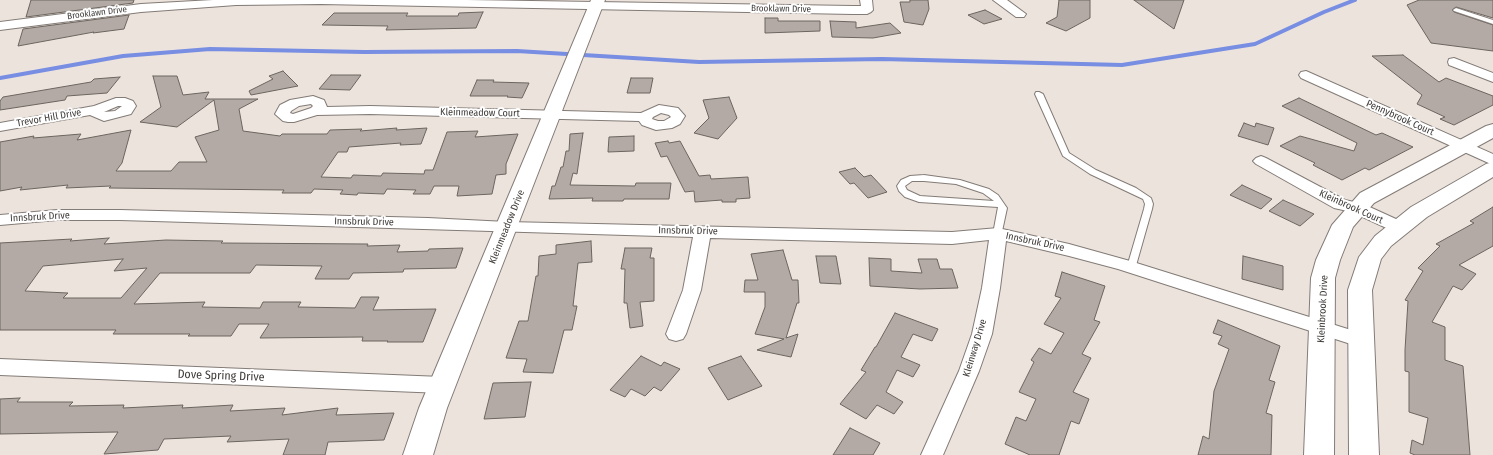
<!DOCTYPE html>
<html>
<head>
<meta charset="utf-8">
<style>
	body { margin:0 }
	canvas { display:block; background:#ece3dd }
</style>
</head>
<body>
<canvas width="1493" height="455"></canvas>
<script>
const ctx = document.querySelector('canvas').getContext('2d');
ctx.lineJoin = 'round';
const poly = rows => new Path2D(rows.map(r => 'M' + r).join(''));
function stroke(path, color, width, dash) { ctx.strokeStyle = color; ctx.lineWidth = width; ctx.lineCap = dash ? 'butt' : 'round'; ctx.setLineDash(dash || []); ctx.stroke(path); }
function fillPath(path, color) { ctx.fillStyle = color; ctx.fill(path, 'evenodd'); }
function label(font, color, halo, rows, align = 'center') {
  ctx.font = font + ' "Fira Sans Condensed",sans-serif'; ctx.lineWidth = 4; ctx.setLineDash([]); ctx.textBaseline = 'middle'; ctx.strokeStyle = halo; ctx.fillStyle = color; for (const [text, x, y, turn = 0] of rows) {
    ctx.save(); ctx.translate(x, y); ctx.rotate((+turn || 0) * Math.PI / 180); ctx.textAlign = isNaN(turn) ? turn : align; if (halo) ctx.strokeText(text, 0, 0); ctx.fillText(text, 0, 0); ctx.restore();
  }
}
const stream = poly([
	[0,78,123,56,210,49,364,52,517,51,699,62,882,59,1122,65,1255,44,1324,12,1355,0]
]);
const building = poly([
	[31,0,134,0,133,3,26,17,31,0],
	[910,0,928,0,929,9,923,25,904,22,900,2,910,2,910,0],
	[1059,0,1090,0,1090,18,1066,31,1046,23,1057,17,1059,0],
	[1134,0,1184,0,1174,29,1134,0],
	[1419,0,1493,0,1493,18,1456,7,1452,10,1454,12,1493,25,1493,51,1431,43,1407,5,1419,0],
	[985,10,1002,19,984,24,968,15,985,10],
	[483,12,476,28,386,30,388,26,322,25,334,13,408,13,406,16,458,16,459,13,483,12],
	[129,15,124,29,93,33,94,32,18,46,23,29,129,15],
	[765,18,778,18,778,21,820,21,820,31,765,33,765,18],
	[830,21,856,22,856,28,890,23,901,33,873,38,832,37,830,21],
	[1403,55,1439,82,1446,78,1493,96,1493,105,1454,125,1440,119,1445,117,1417,104,1422,95,1372,56,1403,55],
	[283,71,298,86,251,95,249,91,273,79,269,76,283,71],
	[331,75,361,75,350,90,319,89,331,75],
	[153,76,177,76,183,95,209,92,205,99,258,99,239,109,243,131,280,136,282,134,327,134,330,130,362,129,360,131,397,128,396,130,427,128,421,144,400,145,401,143,349,147,347,152,338,152,321,177,351,178,353,175,381,176,383,173,424,174,425,170,433,170,447,132,478,131,475,137,518,134,506,164,506,174,496,175,492,194,457,196,459,186,434,186,430,194,413,194,416,190,387,189,384,194,358,193,357,195,340,194,343,190,314,189,311,193,282,193,284,190,109,188,111,186,66,188,68,185,20,190,22,187,0,191,0,142,34,136,33,138,81,134,77,140,131,130,122,163,116,171,171,171,179,162,207,162,195,137,219,130,214,100,177,127,140,122,161,107,153,76],
	[120,77,107,93,67,96,65,100,0,110,0,101,3,97,91,82,94,79,120,77],
	[631,78,653,78,650,93,627,93,631,78],
	[477,80,494,80,493,82,529,83,522,98,507,97,508,96,470,96,477,80],
	[729,97,737,118,718,139,694,133,709,118,703,100,729,97],
	[1299,98,1376,135,1382,133,1413,147,1369,170,1365,168,1342,180,1313,165,1315,163,1280,146,1300,136,1354,151,1357,143,1282,106,1299,98],
	[1244,123,1255,127,1256,123,1274,128,1268,145,1238,136,1244,123],
	[583,133,577,174,573,173,570,185,635,186,636,183,671,183,669,199,624,199,623,201,592,201,593,198,549,199,552,186,555,186,561,167,563,167,566,151,569,151,570,134,583,133],
	[634,136,634,151,608,152,609,137,634,136],
	[668,141,669,143,680,141,699,176,710,175,711,179,748,177,750,198,736,199,736,202,722,202,722,200,695,202,694,191,685,192,667,156,661,157,655,143,668,141],
	[855,168,864,177,871,175,887,192,868,198,854,183,850,184,839,172,855,168],
	[1242,185,1272,199,1261,209,1230,195,1242,185],
	[1283,200,1314,214,1300,226,1269,211,1283,200],
	[1493,207,1493,246,1459,265,1476,274,1462,290,1453,286,1432,322,1445,327,1445,360,1463,366,1470,455,1415,455,1410,453,1412,440,1423,445,1428,418,1409,412,1409,372,1405,371,1405,350,1408,301,1405,300,1423,271,1418,268,1440,246,1436,244,1474,223,1470,221,1493,207],
	[109,238,104,244,166,240,223,241,221,243,368,244,367,246,400,245,397,252,428,251,429,249,463,248,456,268,404,269,403,272,353,273,349,279,315,279,322,266,256,265,250,273,160,273,134,304,205,302,202,307,260,308,263,302,301,302,298,307,355,308,361,297,379,297,373,310,436,309,423,342,387,342,388,341,362,341,363,337,260,338,269,324,239,324,231,336,188,336,190,334,113,334,116,330,0,330,0,243,72,239,70,241,109,238],
	[123,259,114,271,147,268,121,298,63,298,68,293,25,291,43,266,123,259],
	[591,241,592,262,578,263,573,306,577,306,572,330,564,330,553,373,523,372,527,359,506,358,519,321,528,321,536,276,538,276,539,256,556,254,556,245,591,241],
	[625,248,652,248,650,258,654,258,654,301,640,302,643,326,630,328,627,303,624,303,625,269,621,269,625,248],
	[783,250,792,280,798,280,799,303,797,303,786,338,798,334,791,357,757,350,784,339,755,334,765,307,765,292,744,292,745,280,758,280,751,254,783,250],
	[816,256,836,256,841,284,820,283,816,256],
	[1243,256,1283,266,1283,290,1242,279,1243,256],
	[869,258,891,259,891,271,922,273,918,259,937,259,940,269,952,269,958,288,920,289,870,286,869,258],
	[1062,272,1105,286,1094,320,1100,322,1082,354,1091,358,1073,392,1089,399,1079,424,1071,421,1059,455,1030,455,1005,444,1016,417,1026,421,1036,399,1019,392,1034,362,1031,360,1039,348,1051,354,1064,333,1044,324,1061,298,1055,296,1062,272],
	[895,313,938,329,932,341,913,334,901,357,920,365,913,377,897,370,886,392,903,402,894,414,877,405,866,419,840,404,866,372,861,370,875,347,876,347,895,313],
	[1218,320,1280,346,1269,380,1275,382,1266,413,1272,415,1271,455,1198,455,1203,436,1209,439,1214,391,1229,349,1218,344,1222,336,1213,333,1218,320],
	[641,356,661,366,664,362,680,369,661,391,654,387,645,396,631,389,625,397,610,390,641,356],
	[741,356,762,386,728,400,708,368,741,356],
	[531,382,525,417,484,419,493,383,531,382],
	[20,398,17,402,73,402,69,406,124,405,123,408,183,405,182,408,233,405,230,411,285,408,282,415,338,408,336,415,394,413,384,440,328,442,325,455,283,455,289,439,227,442,231,436,164,439,158,450,104,454,118,432,0,434,0,399,20,398],
	[850,428,880,443,873,455,833,455,850,428]
]);
const service = poly([
	[1456,8,1493,20,1493,24,1454,11,1453,10,1456,8],
	[1036,92,1039,92,1043,94,1069,153,1096,170,1136,188,1151,198,1153,204,1152,209,1135,269,1132,270,1127,267,1144,209,1145,204,1143,199,1090,174,1063,156,1035,94,1036,92],
	[924,175,960,180,989,189,998,195,1007,208,1001,236,995,236,993,234,998,207,919,202,905,197,899,191,897,186,901,180,910,176,924,175],
	[912,181,924,181,956,184,983,193,994,201,920,196,907,190,905,186,912,181]
]);
const minor = poly([
	[213,0,467,0,853,6,861,6,860,0,872,0,873,10,871,12,867,14,853,14,321,4,236,5,141,12,0,30,0,22,141,4,213,0],
	[993,0,1007,0,1026,14,1024,17,1016,17,993,0],
	[1454,58,1493,73,1493,82,1449,65,1448,62,1449,59,1454,58],
	[1306,71,1493,154,1493,165,1301,78,1299,75,1301,72,1306,71],
	[313,96,324,100,327,107,370,106,641,113,659,105,678,108,685,116,680,124,672,128,656,130,642,125,639,121,370,114,317,115,294,122,288,122,283,121,275,114,280,105,290,100,313,96],
	[311,104,313,106,311,108,293,114,290,113,291,111,299,106,311,104],
	[661,113,669,115,671,117,664,121,658,121,652,119,653,117,661,113],
	[116,98,125,98,133,101,136,106,131,114,104,121,90,115,0,131,0,123,94,106,116,98],
	[118,106,122,106,115,111,104,112,118,106],
	[1261,156,1266,158,1345,200,1363,204,1407,224,1410,228,1407,232,1401,233,1395,232,1352,212,1334,208,1256,164,1253,161,1256,158,1261,156],
	[57,210,120,210,428,218,507,222,952,232,998,228,1069,244,1130,261,1367,335,1370,340,1367,345,1360,347,1118,269,1069,256,1006,241,1000,288,992,334,979,371,943,455,921,455,959,371,972,334,982,288,989,240,952,244,710,238,701,290,686,334,683,339,676,341,669,339,666,334,683,290,693,237,120,220,57,220,0,225,0,215,57,210],
	[0,359,442,377,449,379,452,385,449,391,442,393,0,375,0,359]
]);
const tertiary = poly([
	[591,0,605,0,447,408,433,455,403,455,419,408,591,0],
	[1493,124,1493,138,1374,203,1353,227,1340,260,1335,278,1334,455,1304,455,1311,278,1316,260,1332,225,1360,193,1486,126,1493,124],
	[1493,162,1493,177,1427,217,1391,246,1381,259,1372,290,1379,455,1349,455,1348,290,1359,257,1375,236,1411,207,1486,164,1493,162]
]);
const farStreetnames = [
	["Brooklawn Drive",781,9,1],
	["Brooklawn Drive",97,13,-7]
];
const streetNames = [
	["Kleinmeadow Court",480,113,1],
	["Trevor Hill Drive",49,118,-10],
	["Pennybrook Court",1400,118,24],
	["Kleinbrook Court",1351,207,24],
	["Innsbruk Drive",40,217,-3],
	["Innsbruk Drive",364,222,1],
	["Kleinmeadow Drive",507,227,-68],
	["Innsbruk Drive",688,231,1],
	["Innsbruk Drive",1035,242,12],
	["Kleinbrook Drive",1323,309,-87],
	["Kleinway Drive",975,348,-73]
];
const nearStreetnames = [
	["Dove Spring Drive",221,376,2]
];
stroke(stream, '#788ee2', 4);
fillPath(building, '#b3aaa5');
stroke(building, '#6c655f', 1);
stroke(service, '#837b76', 2);
stroke(minor, '#837b76', 2);
stroke(tertiary, '#837b76', 2);
fillPath(service, '#fff');
fillPath(minor, '#fff');
fillPath(tertiary, '#fff');
label('9px', '#403c3a', '#fff', farStreetnames);
label('10px', '#403c3a', '#fff', streetNames);
label('12px', '#403c3a', '#fff', nearStreetnames);
</script>
</body>
</html>
